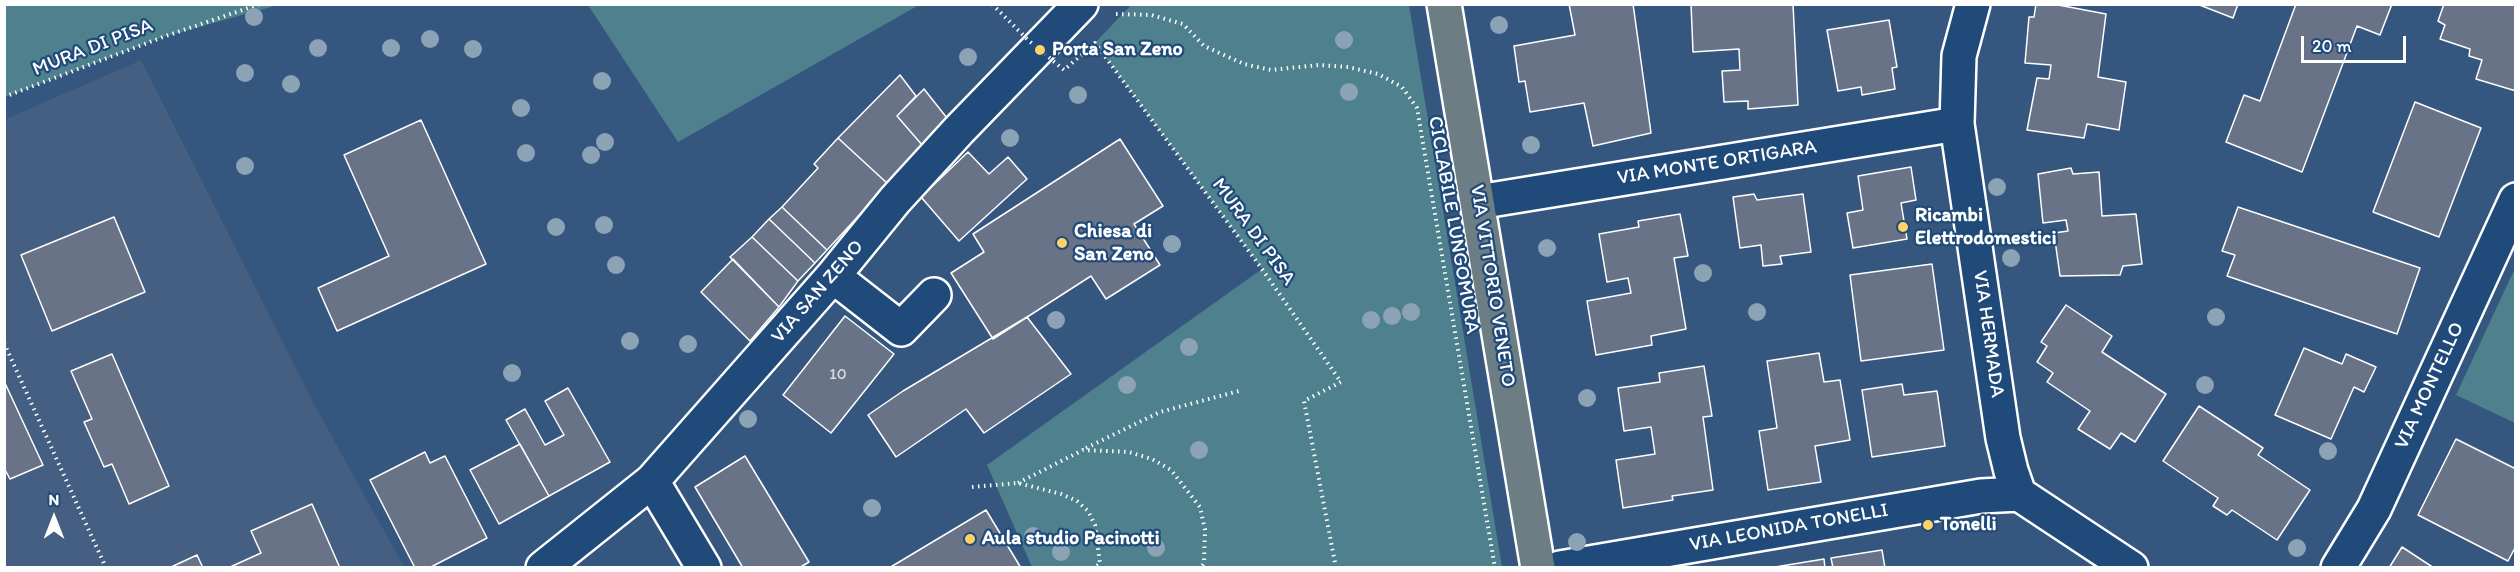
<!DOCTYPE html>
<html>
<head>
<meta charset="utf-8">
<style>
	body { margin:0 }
	#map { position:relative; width:2520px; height:572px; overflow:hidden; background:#35567e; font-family:Itim,sans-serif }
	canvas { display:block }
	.frame { position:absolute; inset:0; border:6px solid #fff; pointer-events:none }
	.north { position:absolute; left:24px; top:488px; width:60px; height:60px; -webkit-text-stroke:4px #1f4a7a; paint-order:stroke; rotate:0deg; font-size:16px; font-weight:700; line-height:24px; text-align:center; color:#fff }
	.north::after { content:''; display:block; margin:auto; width:21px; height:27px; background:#fff; clip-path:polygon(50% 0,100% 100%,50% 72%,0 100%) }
	.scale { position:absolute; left:2301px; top:36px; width:105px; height:27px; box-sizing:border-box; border:3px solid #fff; border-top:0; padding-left:8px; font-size:18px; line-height:21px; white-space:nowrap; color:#fff; -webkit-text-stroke:4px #1f4a7a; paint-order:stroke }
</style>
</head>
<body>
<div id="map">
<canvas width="2520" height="572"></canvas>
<div class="frame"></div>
<div class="north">N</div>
<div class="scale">20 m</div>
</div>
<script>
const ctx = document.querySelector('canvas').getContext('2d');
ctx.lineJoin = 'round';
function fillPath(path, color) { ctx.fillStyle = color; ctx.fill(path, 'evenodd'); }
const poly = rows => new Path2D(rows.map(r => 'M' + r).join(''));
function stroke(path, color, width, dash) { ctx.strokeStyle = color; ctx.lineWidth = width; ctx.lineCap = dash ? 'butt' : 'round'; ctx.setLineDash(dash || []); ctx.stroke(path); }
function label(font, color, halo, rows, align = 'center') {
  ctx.font = font + ' Itim,sans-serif'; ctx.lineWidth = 4.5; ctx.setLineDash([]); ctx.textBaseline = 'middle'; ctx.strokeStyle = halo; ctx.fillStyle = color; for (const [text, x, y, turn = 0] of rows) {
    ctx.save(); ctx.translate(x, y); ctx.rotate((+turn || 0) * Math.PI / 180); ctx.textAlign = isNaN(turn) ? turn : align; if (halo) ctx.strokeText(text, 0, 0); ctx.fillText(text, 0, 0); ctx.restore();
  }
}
const built = poly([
	[141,60,315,406,404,567,5,567,4,120]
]);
const green = poly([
	[5,4,278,4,278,5,163,37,5,97],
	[588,5,919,5,678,142],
	[1131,5,1409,5,1502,567,1032,567,987,465,1262,269,1095,43],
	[2515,268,2515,423,2456,395]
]);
const building = poly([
	[1569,4,1633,4,1651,133,1593,146,1584,103,1530,112,1525,81,1519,82,1514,46,1575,35,1569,4],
	[1691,4,1793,4,1798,105,1748,109,1748,101,1724,102,1722,71,1740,70,1739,49,1693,52,1691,4],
	[2036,4,2053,4,2106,14,2098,77,2126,82,2119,130,2087,124,2084,138,2027,130,2037,78,2049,79,2051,65,2025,63,2029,17,2034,17,2036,4],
	[2197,4,2238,4,2233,18,2197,4],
	[2296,4,2392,4,2380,35,2357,26,2302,172,2226,142,2244,95,2260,101,2296,4],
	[2444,4,2516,4,2516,91,2476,79,2482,60,2469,56,2470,49,2440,39,2445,25,2438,21,2444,4],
	[1889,20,1897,67,1892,68,1895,89,1862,95,1861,87,1838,91,1827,30,1889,20],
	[900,75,916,96,897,116,923,146,888,184,838,138,900,75],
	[924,89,947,118,923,146,897,116,924,89],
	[2415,102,2481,128,2439,237,2373,212,2415,102],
	[421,120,486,264,337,331,318,288,389,256,344,155,421,120],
	[838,138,888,184,827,250,782,207,818,168,814,164,838,138],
	[1120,139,1163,206,1134,224,1160,265,1106,299,1091,276,993,339,951,273,984,252,973,234,1120,139],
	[968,152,989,174,1008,157,1027,179,959,241,921,197,968,152],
	[1911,167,1916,200,1901,203,1907,239,1853,248,1847,213,1863,210,1858,176,1911,167],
	[2071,168,2073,174,2099,172,2102,216,2136,214,2142,264,2123,266,2120,275,2060,276,2054,233,2068,231,2066,220,2043,223,2038,174,2071,168],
	[1754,194,1757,200,1803,194,1811,252,1780,256,1782,264,1763,266,1761,245,1740,248,1733,197,1754,194],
	[782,207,827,250,815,263,769,219,782,207],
	[2238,207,2420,268,2397,334,2227,276,2235,255,2222,251,2238,207],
	[1680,214,1688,256,1674,258,1686,329,1651,336,1652,345,1596,355,1587,301,1631,293,1628,278,1607,282,1599,234,1639,227,1638,221,1680,214],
	[114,217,145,292,52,331,21,255,114,217],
	[769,219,815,263,798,281,752,237,769,219],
	[752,237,798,281,779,307,730,257,752,237],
	[733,259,779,307,750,341,701,292,733,259],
	[1932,264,1944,350,1861,361,1850,275,1932,264],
	[2066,305,2112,336,2102,352,2166,394,2135,442,2121,433,2110,449,2078,429,2090,411,2047,382,2053,373,2037,362,2047,346,2041,342,2066,305],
	[845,316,894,354,831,433,783,395,845,316],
	[1027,317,1071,374,984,433,966,409,896,457,868,415,903,391,1027,317],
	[2304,348,2342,364,2346,354,2376,367,2364,392,2354,387,2331,439,2275,415,2304,348],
	[1819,353,1824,382,1840,380,1850,440,1815,446,1821,482,1768,490,1759,431,1777,428,1767,361,1819,353],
	[112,354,169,486,129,504,112,464,104,467,84,422,92,419,71,371,112,354],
	[1704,366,1712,416,1703,417,1713,490,1672,496,1673,500,1623,508,1616,460,1655,454,1651,427,1624,431,1618,388,1660,382,1659,373,1704,366],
	[4,381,43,465,10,479,4,468,4,381],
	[1902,384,1904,395,1937,391,1945,446,1872,457,1862,390,1902,384],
	[568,388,610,462,549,496,506,420,525,409,545,445,564,435,545,401,568,388],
	[2199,406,2263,448,2258,455,2310,490,2277,540,2232,510,2227,515,2213,506,2218,498,2163,461,2199,406],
	[2456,439,2516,469,2516,546,2508,561,2418,515,2456,439],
	[520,444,549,496,499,524,470,470,520,444],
	[425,452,430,463,445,456,487,538,429,568,415,568,370,480,425,452],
	[745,456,809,562,799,568,743,568,695,487,745,456],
	[312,504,340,568,228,568,261,553,251,531,312,504],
	[986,510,1021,568,889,568,986,510],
	[2402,547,2434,568,2389,568,2402,547],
	[1882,550,1885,568,1833,568,1831,558,1882,550],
	[197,555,203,568,169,568,197,555],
	[1824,559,1825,568,1775,568,1775,567,1824,559]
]);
const path = poly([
	[1116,14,1151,15,1183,24,1204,46,1244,64,1271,70,1319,65,1348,67,1378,74,1402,87,1417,108,1495,568],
	[4,97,163,37,260,4],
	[4,343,106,568],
	[1086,448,1160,412,1239,391],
	[1018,483,1083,450,1129,452,1152,459,1171,470,1200,507,1205,530,1204,563,1201,568],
	[972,487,1018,483,1061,494,1077,501,1088,511,1095,525,1100,564,1093,568]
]);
const minor = poly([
	[1973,4,1959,56,1957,124,2003,438,2011,471,2019,494,2131,568],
	[1478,202,1957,124],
	[833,276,901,329,934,295],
	[652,481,704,568],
	[543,568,652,481,833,276,895,200,959,130,1081,4],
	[1560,568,1981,496,2019,494],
	[2338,568,2374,509,2516,200]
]);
const major = poly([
	[1444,4,1538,568]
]);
const pathBridge = poly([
	[992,4,1028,40,1064,70,1095,43,1262,269,1341,382,1304,401,1336,568]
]);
const trees = [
	[254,17],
	[1499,25],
	[430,39],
	[1344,40],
	[318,48],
	[391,48],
	[473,49],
	[968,57],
	[245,73],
	[602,81],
	[291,84],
	[1349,92],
	[1078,95],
	[521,108],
	[1010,138],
	[605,142],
	[1531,145],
	[526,153],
	[591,155],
	[245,166],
	[1997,187],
	[604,225],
	[556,227],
	[1172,244],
	[1547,248],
	[2011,258],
	[616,265],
	[1703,273],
	[1411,312],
	[1757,312],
	[1392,316],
	[2216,317],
	[1056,320],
	[1371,320],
	[630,341],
	[688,344],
	[1189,347],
	[512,373],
	[1127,385],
	[2205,385],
	[1587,398],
	[748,419],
	[1199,450],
	[2328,451],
	[872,508],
	[1033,536],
	[1577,542],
	[1156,548],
	[2297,548],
	[1061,552]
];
const markers = [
	[1040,50,6,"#ffd166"],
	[1903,227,6,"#ffd166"],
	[1062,243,6,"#ffd166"],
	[1928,525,6,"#ffd166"],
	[970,539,6,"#ffd166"]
];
const numberNames = [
	["10",838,375]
];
const streetNames = [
	["MURA DI PISA",93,48,-21],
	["VIA MONTE ORTIGARA",1717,163,-9],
	["CICLABILE LUNGOMURA",1453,225,80],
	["MURA DI PISA",1253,232,54],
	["VIA VITTORIO VENETO",1492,286,81],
	["VIA SAN ZENO",818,292,-49],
	["VIA HERMADA",1988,334,82],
	["VIA MONTELLO",2430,386,-65],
	["VIA LEONIDA TONELLI",1789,528,-10]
];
const poiNames = [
	["Porta San Zeno",1052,50],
	["Ricambi",1915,216],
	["Elettrodomestici",1915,239],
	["Chiesa di",1074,232],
	["San Zeno",1074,255],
	["Tonelli",1940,525],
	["Aula studio Pacinotti",982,539]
];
fillPath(built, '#445f81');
fillPath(green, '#4e818d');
fillPath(building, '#687387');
stroke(building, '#fff', 1.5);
stroke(minor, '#fff', 38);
stroke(major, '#fff', 38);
stroke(path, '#fff', 4, [1.5, 4.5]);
stroke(minor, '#1f4a7a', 33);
stroke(major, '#6d7d84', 33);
stroke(pathBridge, '#fff', 4, [1.5, 4.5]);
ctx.fillStyle = '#8ca2b5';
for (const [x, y] of trees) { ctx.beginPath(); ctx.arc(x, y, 9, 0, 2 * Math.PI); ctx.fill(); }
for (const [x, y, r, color] of markers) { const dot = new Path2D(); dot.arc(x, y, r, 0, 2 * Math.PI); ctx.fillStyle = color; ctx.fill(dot); stroke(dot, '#1f4a7a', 2); }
label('16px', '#d9dce1', null, numberNames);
label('20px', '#fff', '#1f4a7a', streetNames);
label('bold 20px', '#fff', '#1f4a7a', poiNames, 'left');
</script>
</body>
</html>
